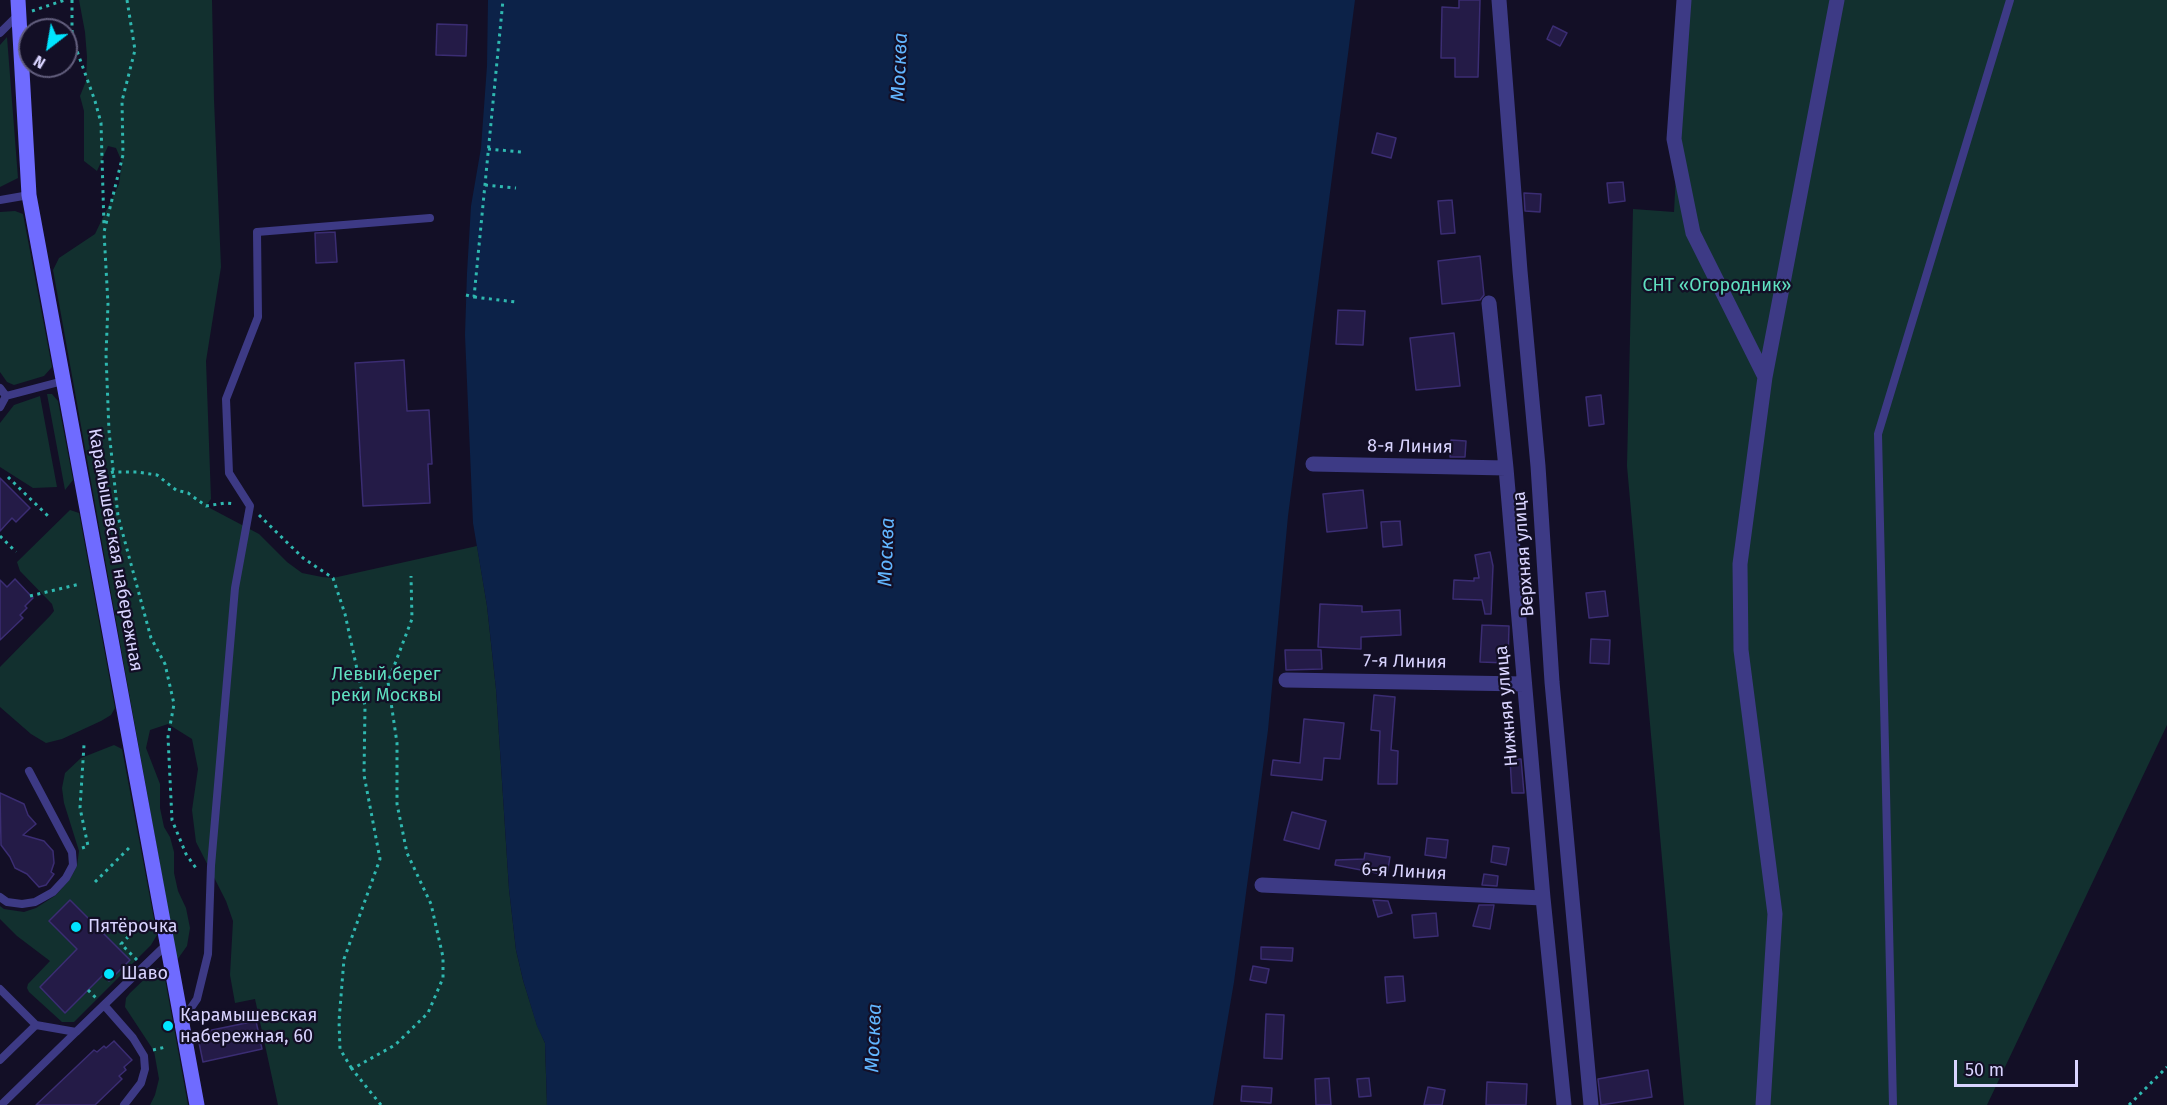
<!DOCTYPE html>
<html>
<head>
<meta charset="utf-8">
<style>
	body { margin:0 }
	#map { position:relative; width:2167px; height:1105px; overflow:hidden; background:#130f26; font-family:"Fira Sans",sans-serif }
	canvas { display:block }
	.north { position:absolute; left:18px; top:18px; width:60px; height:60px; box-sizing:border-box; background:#130f26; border:2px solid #625e7d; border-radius:50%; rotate:211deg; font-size:16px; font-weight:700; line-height:24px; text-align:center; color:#d9d4ff }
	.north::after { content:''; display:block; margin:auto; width:21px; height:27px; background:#00e5ff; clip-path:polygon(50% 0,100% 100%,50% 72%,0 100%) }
	.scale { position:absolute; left:1954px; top:1060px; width:124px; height:27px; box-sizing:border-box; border:3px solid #d9d4ff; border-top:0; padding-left:8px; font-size:18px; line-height:21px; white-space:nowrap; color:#d9d4ff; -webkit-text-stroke:4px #130f26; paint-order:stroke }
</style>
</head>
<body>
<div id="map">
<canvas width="2167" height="1105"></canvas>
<div class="north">N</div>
<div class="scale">50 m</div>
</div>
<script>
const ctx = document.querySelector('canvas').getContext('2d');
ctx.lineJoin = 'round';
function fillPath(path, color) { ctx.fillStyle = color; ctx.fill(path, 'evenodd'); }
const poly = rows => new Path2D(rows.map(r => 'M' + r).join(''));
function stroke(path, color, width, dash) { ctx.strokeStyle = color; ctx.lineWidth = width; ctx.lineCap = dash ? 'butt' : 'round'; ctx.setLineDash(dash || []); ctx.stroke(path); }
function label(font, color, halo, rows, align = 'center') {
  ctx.font = font + ' "Fira Sans",sans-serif'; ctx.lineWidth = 4.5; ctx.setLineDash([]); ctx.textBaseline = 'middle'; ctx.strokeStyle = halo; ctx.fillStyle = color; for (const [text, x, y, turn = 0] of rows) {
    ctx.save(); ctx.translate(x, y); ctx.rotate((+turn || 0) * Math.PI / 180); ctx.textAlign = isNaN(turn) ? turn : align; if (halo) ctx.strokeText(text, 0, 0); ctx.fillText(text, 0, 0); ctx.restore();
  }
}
const green = poly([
	[79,0,212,0,214,100,221,267,206,361,211,499,206,506,259,534,287,562,302,573,322,577,333,578,477,546,487,606,496,689,509,889,516,950,523,980,537,1025,545,1043,547,1105,278,1105,255,999,235,1003,230,975,233,921,226,901,196,842,192,810,198,769,192,739,168,724,150,730,146,748,160,784,160,808,164,827,170,837,174,852,174,873,178,891,186,908,190,928,187,946,177,960,53,270,59,258,95,234,119,184,122,162,116,148,108,146,97,171,84,161,84,111,80,96,86,81,87,57,85,32],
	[1685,0,2167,0,2167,725,1987,1105,1684,1105,1627,466,1633,209,1674,212],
	[7,37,18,178,0,187,0,45],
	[15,211,23,214,52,367,44,376,14,385,7,382,0,372,0,212],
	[47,394,52,394,58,401,73,480,65,490],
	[40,396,57,487,33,488,0,467,0,423,14,405],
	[70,510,79,513,115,708,111,715,101,721,62,739,46,743,31,734,0,707,0,667,50,616,54,611,52,604,20,571,17,562],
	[114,745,122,749,157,935,151,945,74,1022,62,1022,29,992,27,988,28,984,50,961,17,936,0,919,0,906,4,909,24,912,36,908,56,895,70,879,77,866,79,851,64,803,62,788,65,773,81,758],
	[156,968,163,968,188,1105,150,1105,155,1095,159,1079,154,1051,125,1007,126,998,130,993]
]);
const water = poly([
	[488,0,1355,0,1288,516,1268,730,1234,982,1213,1105,547,1105,545,1043,537,1026,523,980,516,950,509,889,496,689,487,606,473,523,465,335,467,273,471,206,481,148,487,66]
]);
const building = poly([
	[1459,0,1480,0,1478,77,1455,77,1455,58,1441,58,1442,7,1459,8,1459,0],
	[437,24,467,25,466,56,436,55,437,24],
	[1553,26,1567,33,1560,46,1547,39,1553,26],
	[1377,133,1396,138,1391,158,1372,153,1377,133],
	[1623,182,1625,201,1609,203,1607,183,1623,182],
	[1524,193,1541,194,1540,212,1525,211,1524,193],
	[1452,200,1455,233,1441,234,1438,201,1452,200],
	[335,232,337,262,316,263,315,233,335,232],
	[1480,256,1484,295,1480,300,1442,304,1438,261,1480,256],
	[1338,310,1365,311,1363,345,1336,344,1338,310],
	[1454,333,1460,386,1416,390,1410,338,1454,333],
	[404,360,407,411,429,410,432,464,428,464,430,503,363,506,355,363,404,360],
	[1601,395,1604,424,1589,426,1586,397,1601,395],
	[1451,440,1466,441,1465,457,1450,457,1451,440],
	[0,478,30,508,16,522,12,518,0,531,0,478],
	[1363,490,1367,528,1327,532,1323,494,1363,490],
	[1400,521,1402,545,1383,547,1381,522,1400,521],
	[1490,552,1493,566,1491,614,1485,614,1482,600,1453,599,1454,580,1474,581,1474,578,1479,578,1475,555,1490,552],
	[15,579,33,598,25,606,27,608,20,615,23,618,0,640,0,580,7,587,15,579],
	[1605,591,1608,616,1589,618,1586,593,1605,591],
	[1320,604,1362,606,1362,612,1400,610,1401,635,1361,637,1361,649,1318,647,1320,604],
	[1482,625,1509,626,1508,663,1480,662,1482,625],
	[1591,639,1610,640,1609,664,1590,663,1591,639],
	[1285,650,1321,650,1322,669,1286,670,1285,650],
	[1374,695,1395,697,1391,750,1398,751,1397,784,1378,784,1380,731,1371,730,1374,695],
	[1304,719,1344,723,1340,759,1324,758,1322,780,1271,775,1273,760,1300,763,1304,719],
	[1510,759,1521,759,1524,793,1512,793,1510,759],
	[0,793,24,804,28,815,36,824,23,835,44,841,53,851,54,863,51,872,54,874,46,885,39,887,27,874,15,868,10,857,1,845,0,793],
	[1292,812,1326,821,1319,849,1284,840,1292,812],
	[1427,838,1448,840,1446,858,1425,855,1427,838],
	[1493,846,1509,848,1506,865,1491,862,1493,846],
	[1365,853,1390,857,1387,875,1335,865,1336,860,1364,859,1365,853],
	[1484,874,1498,876,1497,886,1482,885,1484,874],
	[70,900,130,960,109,981,103,975,65,1013,40,987,77,949,49,921,70,900],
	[1373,900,1388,901,1392,913,1378,917,1373,900],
	[1479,905,1494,905,1490,929,1473,926,1479,905],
	[1436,913,1438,936,1414,938,1412,915,1436,913],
	[1261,947,1293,948,1292,961,1261,959,1261,947],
	[1253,966,1269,969,1266,983,1250,980,1253,966],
	[1403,976,1405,1001,1387,1003,1385,977,1403,976],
	[1266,1014,1284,1015,1282,1059,1264,1058,1266,1014],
	[256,1021,262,1049,203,1062,197,1033,256,1021],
	[114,1041,132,1060,124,1067,126,1070,119,1076,122,1079,95,1105,36,1105,94,1050,97,1052,104,1046,106,1048,114,1041],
	[1648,1070,1652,1097,1601,1105,1598,1079,1648,1070],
	[1329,1078,1331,1105,1316,1105,1315,1079,1329,1078],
	[1369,1078,1371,1096,1359,1097,1357,1079,1369,1078],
	[1487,1082,1527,1084,1526,1105,1486,1105,1487,1082],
	[1242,1086,1272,1088,1271,1103,1241,1101,1242,1086],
	[1428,1087,1445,1090,1442,1105,1424,1105,1428,1087]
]);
const path = poly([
	[72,0,72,37,95,101,101,123,104,227],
	[127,0,135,50,122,101,123,155,104,232,108,304,106,355,109,431,118,516,151,638,165,664,174,704,168,737,172,820,186,854,198,871],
	[32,11,65,0],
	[488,149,521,152],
	[485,185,516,188],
	[466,295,474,297,503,0],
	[474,297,516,302],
	[8,477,50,518],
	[97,478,113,472,137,472,157,475,176,490,188,493,206,506,225,503,235,504],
	[259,515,303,558,333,578,345,614,365,706,364,775,380,859,344,959,339,1021,340,1049,352,1069],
	[0,536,16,552],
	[30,596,80,584],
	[82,848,88,846,80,808,84,745],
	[95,882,129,848],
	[137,960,121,944,142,923],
	[88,990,96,998],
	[153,1050,166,1047],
	[381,1105,352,1069,395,1045,428,1013,443,978,443,957,431,904,407,853,397,804,397,743,388,682,412,619,411,576],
	[2129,1105,2167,1067]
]);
const lane = poly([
	[0,33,17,16],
	[0,200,29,195],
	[0,388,6,396,0,407],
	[6,396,63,381],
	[0,897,7,902,22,904,35,902,53,892,66,878,73,865,72,852,29,771],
	[0,989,36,1025],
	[104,1005,133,1038,144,1056,145,1069,141,1083,124,1105],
	[182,1021,197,999,208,954,211,866,235,588,250,506,229,473,226,399,258,317,257,232,430,218],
	[0,1060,36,1025,76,1032,167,944],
	[1,1105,76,1032],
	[1893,1105,1878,434,2010,0]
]);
const street = poly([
	[1499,0,1520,271,1538,466,1552,682,1591,1105],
	[1684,0,1674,139,1693,233,1765,377],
	[1489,303,1506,468,1543,898,1564,1105],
	[1313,464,1506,468],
	[1286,680,1524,684],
	[1262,885,1543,898],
	[1763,1105,1775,914,1741,650,1740,564,1765,377,1837,0]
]);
const secondary = poly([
	[18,0,29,195,197,1105]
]);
const markers = [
	[76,927,6,"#00e5ff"],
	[109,974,6,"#00e5ff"],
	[168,1026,6,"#00e5ff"]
];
const parkNames = [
	["СНТ «Огородник»",1717,286],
	["Левый берег",386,675],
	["реки Москвы",386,696]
];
const streetNames = [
	["8-я Линия",1410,447,1],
	["Карамышевская набережная",115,550,80],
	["Верхняя улица",1524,554,-94],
	["7-я Линия",1405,662,1],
	["Нижняя улица",1507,706,-95],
	["6-я Линия",1404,872,3]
];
const poiNames = [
	["Пятёрочка",88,927],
	["Шаво",121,974],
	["Карамышевская",180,1016],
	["набережная, 60",180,1037]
];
const waterNames = [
	["Москва",900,67,-88],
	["Москва",887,552,-88],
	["Москва",874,1038,-88]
];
fillPath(green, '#12302f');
fillPath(water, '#0c2248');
fillPath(building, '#241b47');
stroke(building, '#3b2d73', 1.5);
stroke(path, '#2fb8b0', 3, [3, 4.5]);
stroke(lane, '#3d3a85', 8);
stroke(street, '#3d3a85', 15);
stroke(secondary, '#6f6bff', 15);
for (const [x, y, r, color] of markers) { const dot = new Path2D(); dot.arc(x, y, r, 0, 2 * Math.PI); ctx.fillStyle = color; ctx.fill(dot); stroke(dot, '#130f26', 2); }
label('18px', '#5fe0c0', '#130f26', parkNames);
label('18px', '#d9d4ff', '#130f26', streetNames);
label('18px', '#d9d4ff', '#130f26', poiNames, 'left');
label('italic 20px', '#62b6ff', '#130f26', waterNames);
</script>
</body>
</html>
